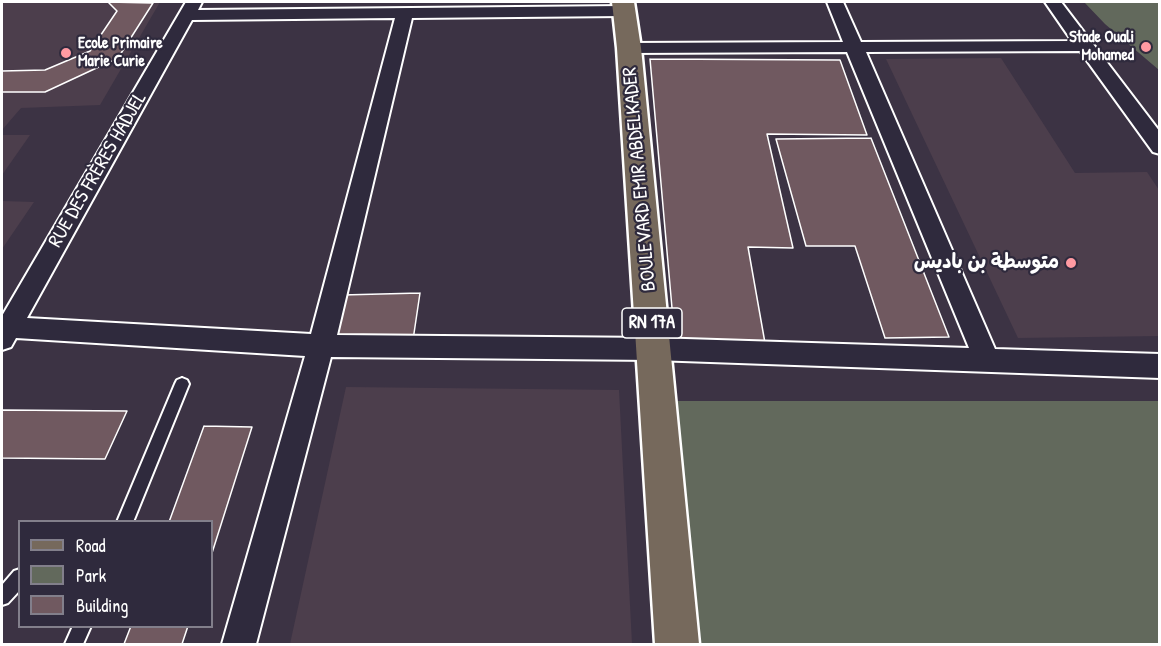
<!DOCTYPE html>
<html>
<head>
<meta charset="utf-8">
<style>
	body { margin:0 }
	#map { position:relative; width:1161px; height:646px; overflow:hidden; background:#3c3344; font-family:"Patrick Hand",sans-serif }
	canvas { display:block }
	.frame { position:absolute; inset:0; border:3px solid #fff; pointer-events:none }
	.legend { position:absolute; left:18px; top:520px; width:195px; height:108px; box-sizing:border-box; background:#2f2a3d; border:2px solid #827f8b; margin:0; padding:8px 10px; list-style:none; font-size:18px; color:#fff }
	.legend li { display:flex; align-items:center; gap:12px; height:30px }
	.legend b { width:30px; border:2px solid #827f8b }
</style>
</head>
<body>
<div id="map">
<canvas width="1161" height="646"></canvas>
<div class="frame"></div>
<ul class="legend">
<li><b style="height:8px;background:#76695c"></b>Road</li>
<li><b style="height:16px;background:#62695c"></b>Park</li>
<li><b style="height:16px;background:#705960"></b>Building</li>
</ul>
</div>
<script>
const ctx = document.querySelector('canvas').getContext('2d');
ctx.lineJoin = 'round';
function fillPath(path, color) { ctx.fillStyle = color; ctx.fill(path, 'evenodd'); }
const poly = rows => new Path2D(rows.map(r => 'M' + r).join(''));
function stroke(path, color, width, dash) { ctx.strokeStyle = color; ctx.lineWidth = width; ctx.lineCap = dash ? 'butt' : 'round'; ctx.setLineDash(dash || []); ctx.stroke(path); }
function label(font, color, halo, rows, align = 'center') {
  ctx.font = font + ' "Patrick Hand","Playpen Sans Arabic",sans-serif'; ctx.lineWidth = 4.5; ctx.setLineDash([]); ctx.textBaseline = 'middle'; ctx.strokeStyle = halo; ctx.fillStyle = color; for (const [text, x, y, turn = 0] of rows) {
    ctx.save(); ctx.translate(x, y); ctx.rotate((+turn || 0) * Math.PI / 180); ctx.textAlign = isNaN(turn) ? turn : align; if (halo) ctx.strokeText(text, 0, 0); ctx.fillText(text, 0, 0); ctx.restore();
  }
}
const built = poly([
	[2,2,160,2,100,105,21,108,2,130],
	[1001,58,1075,173,1147,172,1159,190,1159,336,1018,338,886,59],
	[2,135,30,135,2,175],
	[2,201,34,202,2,249],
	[346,387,619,390,632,644,290,644]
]);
const green = poly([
	[1084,2,1159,2,1159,70,1105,24],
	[677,401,1159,401,1159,644,701,644]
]);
const building = poly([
	[108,2,153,3,118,58,45,92,2,92,2,71,45,70,90,51,117,11,108,2],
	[650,59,840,60,867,135,767,134,793,248,748,247,765,343,675,342,650,59],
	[871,138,949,337,885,338,855,246,806,246,776,139,871,138],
	[420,293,413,340,330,341,342,295,420,293],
	[2,410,127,411,105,459,2,458,2,410],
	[204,426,252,427,212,553,212,522,169,522,204,426],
	[131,626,188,626,182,644,124,644,131,626]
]);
const lane = poly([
	[182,378,187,380,189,384,133,522,117,522,175,384,177,380,182,378],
	[20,569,20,590,8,603,2,605,2,585,14,571,20,569],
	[73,626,91,626,83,644,65,644,73,626]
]);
const street = poly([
	[186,2,202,2,198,10,624,6,630,7,633,11,630,15,624,16,412,18,337,335,654,338,969,348,847,52,629,53,623,52,620,48,623,44,629,43,843,42,827,2,843,2,861,42,1072,41,1045,2,1061,2,1160,132,1160,154,1153,152,1080,51,866,52,995,349,1160,354,1160,378,654,360,331,357,256,644,222,644,305,356,16,338,11,347,2,350,2,316,186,2],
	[395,18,311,334,27,318,192,20,395,18]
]);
const primary = poly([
	[612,2,634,2,641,48,699,644,655,644,617,48,612,2]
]);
const markers = [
	[1146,47,6,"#ff9aa2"],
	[66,53,6,"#ff9aa2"],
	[1071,263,6,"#ff9aa2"]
];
const farPoinames = [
	["Stade Ouali",1134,38],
	["Mohamed",1134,56],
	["Ecole Primaire",78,44,"left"],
	["Marie Curie",78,62,"left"]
];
const shields = [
	[652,323,60]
];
const shieldNames = [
	["RN 17A",652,323]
];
const streetNames = [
	["RUE DES FRÈRES HADJEL",98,170,-60],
	["BOULEVARD EMIR ABDELKADER",640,179,-95]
];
const poiNames = [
	["متوسطة بن باديس",1059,263]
];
fillPath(built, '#4c3e4c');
fillPath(green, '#62695c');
fillPath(building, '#705960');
stroke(building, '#fff', 1.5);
stroke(lane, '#fff', 4);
stroke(street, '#fff', 4);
stroke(primary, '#fff', 5);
fillPath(lane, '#2f2a3d');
fillPath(street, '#2f2a3d');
fillPath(primary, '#76695c');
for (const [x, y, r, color] of markers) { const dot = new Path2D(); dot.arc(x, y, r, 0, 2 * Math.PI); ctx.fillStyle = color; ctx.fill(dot); stroke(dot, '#2f2a3d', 2); }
label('bold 16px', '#fff', '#2f2a3d', farPoinames, 'right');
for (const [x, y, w] of shields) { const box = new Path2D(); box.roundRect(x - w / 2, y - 15, w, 30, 4.5); ctx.fillStyle = '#2f2a3d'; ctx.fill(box); stroke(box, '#fff', 1.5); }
label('bold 18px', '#fff', null, shieldNames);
label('20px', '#fff', '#2f2a3d', streetNames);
label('bold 20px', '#fff', '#2f2a3d', poiNames, 'right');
</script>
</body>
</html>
